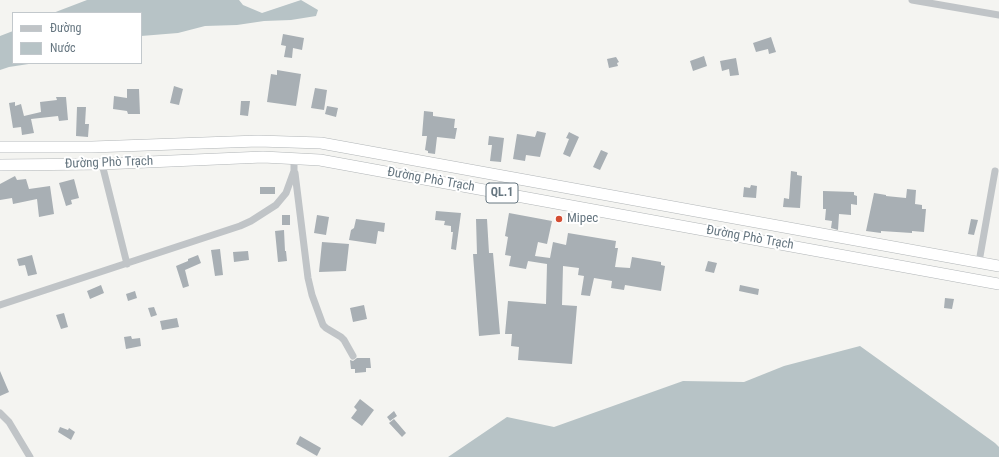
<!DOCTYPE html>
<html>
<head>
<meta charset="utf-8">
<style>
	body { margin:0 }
	#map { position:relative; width:999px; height:457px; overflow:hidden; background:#f4f4f1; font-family:"Roboto Condensed",sans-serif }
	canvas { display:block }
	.legend { position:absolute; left:12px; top:12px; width:130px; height:52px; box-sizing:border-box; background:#fff; border:1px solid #c2c8cc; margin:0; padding:5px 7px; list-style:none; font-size:12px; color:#667680 }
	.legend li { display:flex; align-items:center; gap:8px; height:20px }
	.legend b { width:20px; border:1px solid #c2c8cc }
</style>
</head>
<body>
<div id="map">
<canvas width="999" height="457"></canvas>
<ul class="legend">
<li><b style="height:5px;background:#c0c4c7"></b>Đường</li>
<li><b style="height:11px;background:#b7c3c6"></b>Nước</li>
</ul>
</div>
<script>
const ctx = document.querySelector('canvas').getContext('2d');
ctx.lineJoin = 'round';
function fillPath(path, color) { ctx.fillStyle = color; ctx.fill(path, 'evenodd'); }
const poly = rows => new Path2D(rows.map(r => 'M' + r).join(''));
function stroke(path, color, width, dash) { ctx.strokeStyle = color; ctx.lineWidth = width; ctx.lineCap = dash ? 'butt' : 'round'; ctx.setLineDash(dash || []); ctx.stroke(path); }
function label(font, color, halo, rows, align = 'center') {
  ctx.font = font + ' "Roboto Condensed",sans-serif'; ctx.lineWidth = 4; ctx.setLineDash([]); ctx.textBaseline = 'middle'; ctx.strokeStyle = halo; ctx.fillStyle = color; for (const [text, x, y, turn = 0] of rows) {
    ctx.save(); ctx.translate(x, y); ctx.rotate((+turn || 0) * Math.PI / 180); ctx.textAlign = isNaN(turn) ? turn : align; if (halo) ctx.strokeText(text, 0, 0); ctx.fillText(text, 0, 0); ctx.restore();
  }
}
const water = poly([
	[87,0,239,0,243,5,262,13,301,0,318,10,316,16,291,20,264,21,237,25,205,26,178,33,141,36,141,13,53,13],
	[13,31,13,63,35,63,9,67,0,70,0,36],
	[860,346,995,443,999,447,999,457,448,457,507,417,554,427,683,381,744,382,784,366]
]);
const building = poly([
	[283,34,304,38,302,50,293,48,292,58,284,57,286,46,281,45],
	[771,37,776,52,769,54,768,49,756,52,753,43],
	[704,56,707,66,693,71,690,61],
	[616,57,619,62,617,63,618,66,609,68,607,59],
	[736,58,739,75,730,76,729,69,722,71,720,61],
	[277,70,301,74,296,106,267,102,271,74,277,75],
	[174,86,183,89,179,105,170,103],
	[315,88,327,90,324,110,311,108],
	[127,89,139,89,140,114,128,114,127,111,113,109,114,96,127,98],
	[56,97,66,97,68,120,59,121,58,116,31,119,34,133,22,135,21,127,13,128,9,103,15,102,15,106,21,104,24,116,41,112,40,102,57,100],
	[241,101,250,101,248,116,240,115],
	[327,106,338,108,336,117,325,114],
	[77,107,86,107,85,124,89,124,88,137,76,136],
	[424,111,433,112,433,116,455,119,454,128,457,128,455,139,437,137,435,154,428,153,428,151,425,150,427,136,422,136],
	[537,131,546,133,540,157,526,155,525,161,513,159,517,134,535,137],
	[569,132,579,137,570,157,563,154,569,139,566,138],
	[489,136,504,138,501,162,490,161,492,145,488,145],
	[601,150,608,153,600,170,593,167],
	[791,171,797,172,797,175,802,176,800,208,783,207,784,198,789,199],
	[15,176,17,180,26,179,29,189,50,186,54,214,39,217,37,199,13,204,12,198,0,200,0,184],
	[74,179,79,198,71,200,72,204,66,206,59,183],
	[751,185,757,186,756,198,743,197,744,187,750,188],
	[260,187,275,187,275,194,260,194],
	[907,189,916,190,915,204,922,205,922,209,926,209,924,232,912,231,912,233,881,231,881,233,866,231,874,193,886,195,886,196,906,198],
	[823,191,854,192,854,195,857,196,857,205,851,204,851,215,839,214,838,230,831,228,832,221,825,220,826,209,823,209],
	[436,211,461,213,456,250,451,249,453,232,451,232,451,226,444,225,445,221,435,220],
	[509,213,552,221,547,244,538,242,535,256,550,258,553,242,566,245,568,233,616,241,615,248,618,248,615,267,630,268,632,257,661,262,661,265,665,266,661,291,625,285,624,290,611,288,612,281,594,278,590,296,581,295,584,276,578,275,579,268,563,266,562,305,577,306,572,364,518,360,519,347,511,346,512,334,505,334,508,301,546,304,547,264,528,261,526,269,509,266,511,256,505,255,508,237,505,236],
	[282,215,290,215,290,225,282,225],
	[317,215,329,217,326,235,314,233],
	[356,219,385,223,384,232,378,231,376,244,349,240,351,230,354,228],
	[476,219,487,219,489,253,493,253,500,334,479,336,473,254,477,254],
	[971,219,978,220,974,235,968,234],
	[284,230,285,251,286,251,287,261,278,262,275,231],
	[322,242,349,244,346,271,319,272],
	[220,249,223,275,215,276,211,250],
	[248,251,249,260,234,262,233,252],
	[32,255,37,274,28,276,25,265,19,266,17,259],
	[198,255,201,263,185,270,189,286,183,288,176,266,188,261,188,259],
	[708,261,717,263,714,273,705,271],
	[101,285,104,293,90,299,87,291],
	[740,285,759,289,758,295,739,291],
	[135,291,137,298,128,301,126,294],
	[945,298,954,299,952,309,944,308],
	[364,305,367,319,353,322,350,308],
	[154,307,157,315,151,317,148,308],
	[64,313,68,327,61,329,56,315],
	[177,318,179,327,162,330,160,321],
	[131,336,132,339,140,338,141,346,126,349,124,337],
	[357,358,370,358,371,368,366,368,366,372,355,373,355,369,351,369,350,360,353,361],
	[0,371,9,392,0,396],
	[360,399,374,410,362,426,351,418,357,410,354,407],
	[394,411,397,416,390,421,387,417],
	[394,419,406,433,402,437,389,423],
	[60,427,68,430,69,428,75,432,71,440,58,432],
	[300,436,321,448,317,456,296,444]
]);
const minor = poly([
	[912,0,999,15],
	[102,164,127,264],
	[295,173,308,278,312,295,323,325,326,328,341,337,344,340,353,356],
	[979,262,995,171],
	[0,305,240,226,251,221,276,205,286,193,294,171,294,159],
	[0,413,9,422,30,457]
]);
const highway = poly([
	[0,147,92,147,258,141,321,143,999,266],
	[0,165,102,164,263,157,320,160,999,284]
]);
const markers = [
	[559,219,4,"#d44d32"]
];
const shields = [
	[502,193,32]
];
const shieldNames = [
	["QL.1",502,193]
];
const streetNames = [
	["Đường Phò Trạch",109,163,-2],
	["Đường Phò Trạch",431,180,10],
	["Đường Phò Trạch",750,238,10]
];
const poiNames = [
	["Mipec",567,219]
];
fillPath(water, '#b7c3c6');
fillPath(building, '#a8afb4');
stroke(highway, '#b1b5b7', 12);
stroke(minor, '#c0c4c7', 7);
stroke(highway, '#fff', 11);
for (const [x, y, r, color] of markers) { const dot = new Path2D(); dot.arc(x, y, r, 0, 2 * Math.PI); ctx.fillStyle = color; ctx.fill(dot); stroke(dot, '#fff', 1.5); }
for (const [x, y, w] of shields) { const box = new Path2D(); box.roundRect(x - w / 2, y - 10, w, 20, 3); ctx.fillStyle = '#fff'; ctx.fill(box); stroke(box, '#667680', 1); }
label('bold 12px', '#667680', null, shieldNames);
label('13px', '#667680', '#fff', streetNames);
label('13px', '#667680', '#fff', poiNames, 'left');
</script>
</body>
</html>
